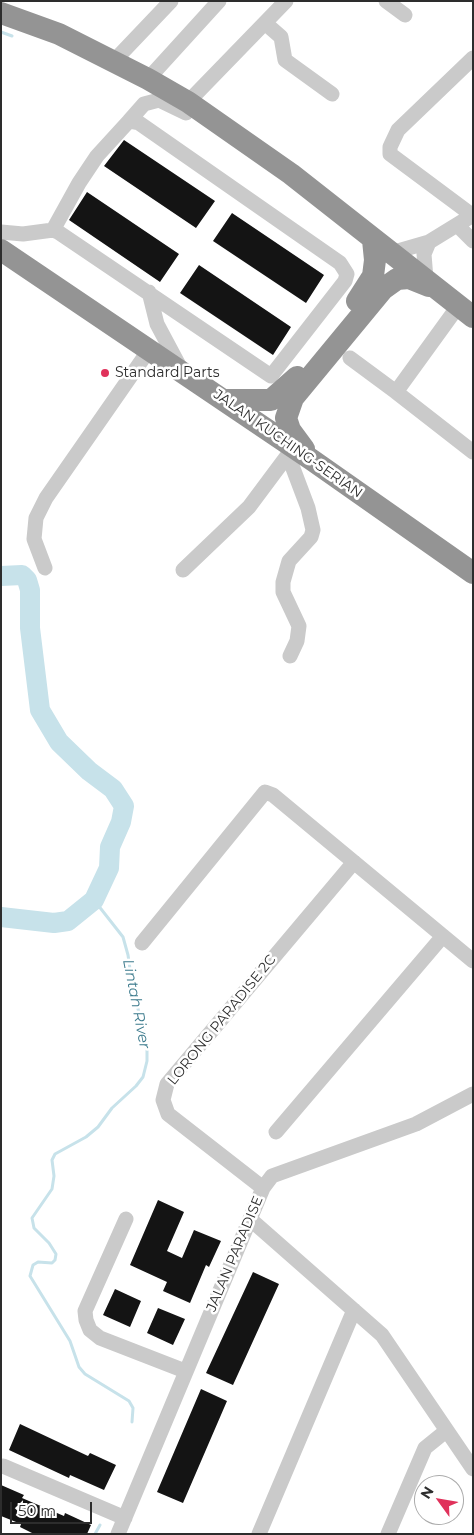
<!DOCTYPE html>
<html>
<head>
<meta charset="utf-8">
<style>
	body { margin:0 }
	#map { position:relative; width:474px; height:1535px; overflow:hidden; background:#fff; font-family:Montserrat,sans-serif }
	canvas { display:block }
	.frame { position:absolute; inset:0; border:2px solid #2d2d2d; pointer-events:none }
	.north { position:absolute; left:414px; top:1475px; width:50px; height:50px; box-sizing:border-box; background:#fff; border:1px solid #ababab; border-radius:50%; rotate:302deg; font-size:14px; font-weight:700; line-height:20px; text-align:center; color:#2d2d2d }
	.north::after { content:''; display:block; margin:auto; width:18px; height:22px; background:#e0325b; clip-path:polygon(50% 0,100% 100%,50% 72%,0 100%) }
	.scale { position:absolute; left:10px; top:1502px; width:82px; height:22px; box-sizing:border-box; border:2px solid #2d2d2d; border-top:0; padding-left:6px; font-size:15px; line-height:18px; white-space:nowrap; color:#2d2d2d; -webkit-text-stroke:4px #fff; paint-order:stroke }
</style>
</head>
<body>
<div id="map">
<canvas width="474" height="1535"></canvas>
<div class="frame"></div>
<div class="north">N</div>
<div class="scale">50 m</div>
</div>
<script>
const ctx = document.querySelector('canvas').getContext('2d');
ctx.lineJoin = 'round';
const poly = rows => new Path2D(rows.map(r => 'M' + r).join(''));
function stroke(path, color, width, dash) { ctx.strokeStyle = color; ctx.lineWidth = width; ctx.lineCap = dash ? 'butt' : 'round'; ctx.setLineDash(dash || []); ctx.stroke(path); }
function fillPath(path, color) { ctx.fillStyle = color; ctx.fill(path, 'evenodd'); }
function label(font, color, halo, rows, align = 'center') {
  ctx.font = font + ' Montserrat,sans-serif'; ctx.lineWidth = 5; ctx.setLineDash([]); ctx.textBaseline = 'middle'; ctx.strokeStyle = halo; ctx.fillStyle = color; for (const [text, x, y, turn = 0] of rows) {
    ctx.save(); ctx.translate(x, y); ctx.rotate((+turn || 0) * Math.PI / 180); ctx.textAlign = isNaN(turn) ? turn : align; if (halo) ctx.strokeText(text, 0, 0); ctx.fillText(text, 0, 0); ctx.restore();
  }
}
const stream = poly([
	[1,32,12,36],
	[94,900,123,937,128,955,133,990,147,1043,147,1061,143,1077,136,1086,112,1108,98,1127,86,1137,55,1154,52,1160,54,1176,52,1189,32,1218,34,1228,49,1243,56,1254,55,1260,52,1263,38,1262,33,1265,30,1276,70,1341,79,1367,85,1374,129,1401,133,1408,132,1422],
	[95,1534,100,1525]
]);
const river = poly([
	[1,576,22,575,27,580,30,590,30,628,40,710,59,742,89,771,113,789,124,806,121,822,110,847,109,868,94,900,68,921,54,923,1,917]
]);
const building = poly([
	[124,140,215,201,196,228,104,166],
	[87,192,179,254,160,282,69,220],
	[232,213,324,275,306,303,213,241],
	[199,265,291,327,273,355,180,293],
	[158,1200,184,1212,167,1251,182,1258,194,1230,221,1241,209,1267,206,1265,190,1303,163,1291,167,1282,130,1265],
	[253,1272,279,1284,233,1385,206,1373],
	[115,1289,141,1301,130,1327,103,1315],
	[158,1308,185,1319,173,1345,147,1333],
	[201,1389,227,1401,183,1503,157,1492],
	[20,1424,88,1456,90,1453,116,1465,104,1490,70,1475,69,1478,9,1450],
	[1,1485,24,1495,22,1498,64,1516,65,1513,91,1525,87,1534,34,1534,20,1527,21,1524,1,1516]
]);
const minor = poly([
	[386,1,405,15],
	[265,23,281,37,285,60,332,94],
	[114,61,171,1],
	[148,79,219,1],
	[188,102,286,1],
	[129,121,144,104,159,100,186,113],
	[472,215,390,154,390,147,398,130,473,58],
	[457,225,473,241],
	[1,232,23,234,53,230,58,232,271,376,345,281,347,274,340,263,139,123,129,121,97,156,79,183,53,230],
	[391,253,429,242,473,215],
	[426,279,424,254,429,242],
	[149,292,157,324,181,369],
	[459,305,396,392,473,452],
	[350,358,396,392],
	[288,455,308,508,313,530,311,537,289,561,283,582,283,592,299,626,297,641,290,656],
	[45,568,34,539,36,518,46,498,149,350],
	[183,570,249,507,293,448],
	[142,943,265,792,273,795,473,961],
	[276,1132,443,936],
	[263,1188,168,1114,163,1100,167,1084,354,862],
	[126,1219,85,1311,86,1320,90,1330,100,1338,185,1371],
	[250,1219,382,1335,473,1469],
	[3,1466,125,1518],
	[118,1534,263,1188,272,1176,416,1124,473,1094],
	[259,1534,354,1310],
	[388,1534,425,1448,446,1431]
]);
const highway = poly([
	[1,13,59,34,148,79,188,102,291,174,473,317],
	[1,250,312,460,473,573],
	[357,301,373,276,375,260,373,240],
	[225,400,271,400,297,377],
	[304,449,290,430,286,418,293,398,383,289,397,279,409,278,429,286]
]);
const markers = [
	[105,373,5,"#e0325b"]
];
const poiNames = [
	["Standard Parts",115,373]
];
const streetNames = [
	["JALAN KUCHING-SERIAN",288,444,35],
	["LORONG PARADISE 2C",222,1020,-51],
	["JALAN PARADISE",235,1254,-67]
];
const waterNames = [
	["Lintah River",136,1004,79]
];
stroke(stream, '#c7e2ea', 3);
stroke(river, '#c7e2ea', 20);
fillPath(building, '#141414');
stroke(minor, '#cacaca', 15);
stroke(highway, '#949494', 22);
for (const [x, y, r, color] of markers) { const dot = new Path2D(); dot.arc(x, y, r, 0, 2 * Math.PI); ctx.fillStyle = color; ctx.fill(dot); stroke(dot, '#fff', 2); }
label('14px', '#2d2d2d', '#fff', poiNames, 'left');
label('14px', '#2d2d2d', '#fff', streetNames);
label('italic 15px', '#3d7b8d', '#fff', waterNames);
</script>
</body>
</html>
